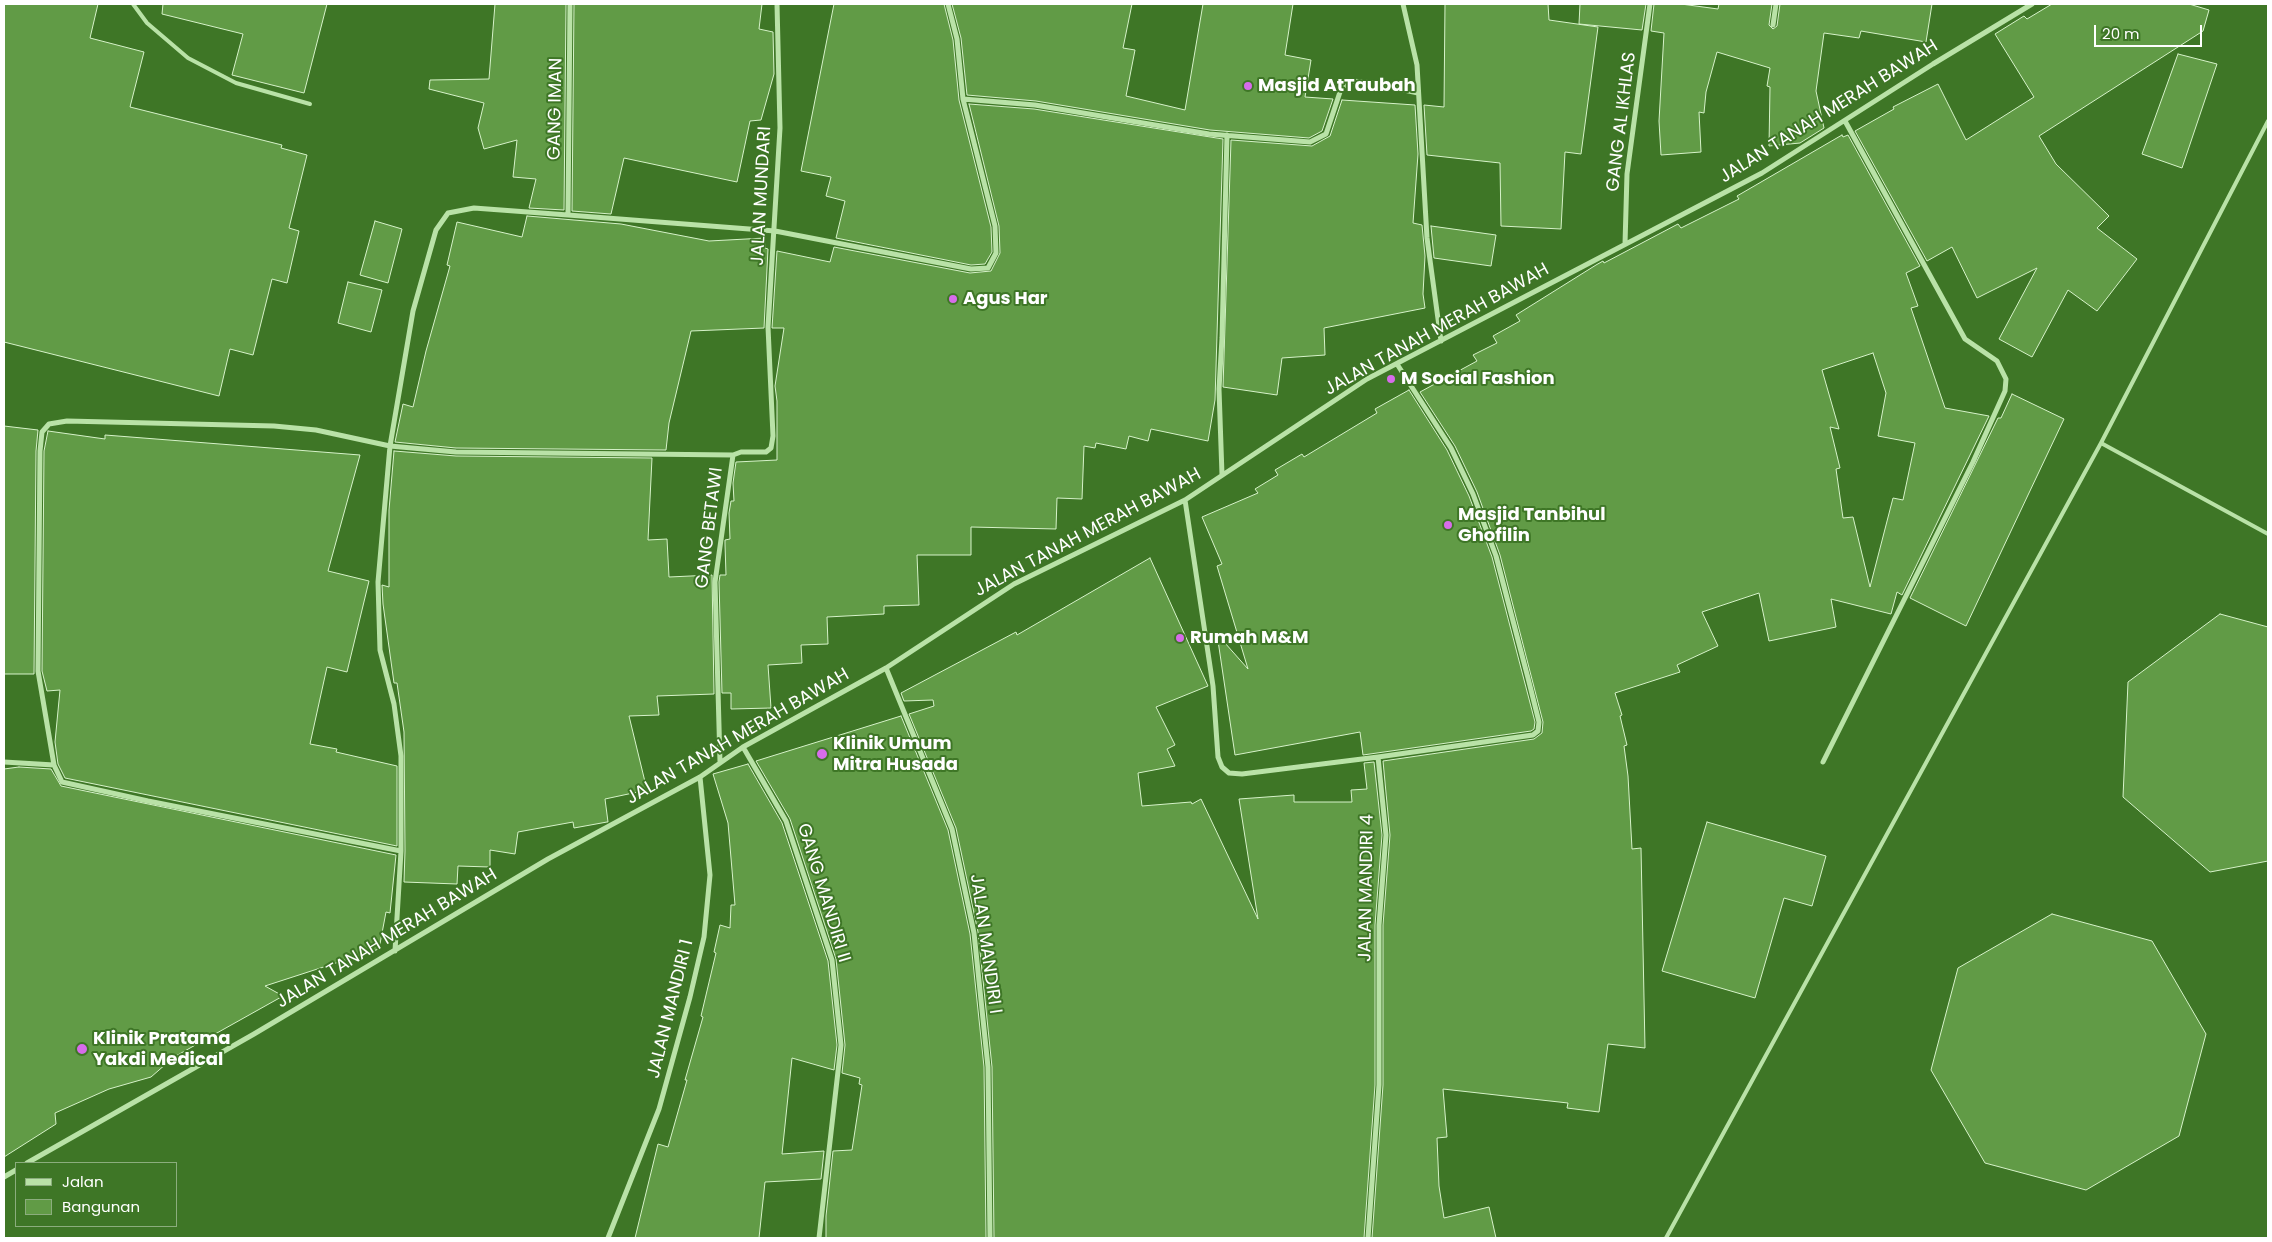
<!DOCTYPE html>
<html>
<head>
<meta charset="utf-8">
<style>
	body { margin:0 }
	#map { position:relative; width:2272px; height:1242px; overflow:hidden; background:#3e7626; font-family:Poppins,sans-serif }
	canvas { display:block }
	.frame { position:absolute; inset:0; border:5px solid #fff; pointer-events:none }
	.legend { position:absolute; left:15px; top:1162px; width:162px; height:65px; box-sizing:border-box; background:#3e7626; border:1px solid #8bad7d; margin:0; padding:6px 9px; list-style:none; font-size:15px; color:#fff }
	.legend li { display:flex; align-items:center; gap:10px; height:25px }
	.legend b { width:25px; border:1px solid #8bad7d }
	.scale { position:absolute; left:2094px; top:25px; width:108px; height:22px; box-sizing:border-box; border:2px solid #fff; border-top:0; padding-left:6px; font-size:15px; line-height:18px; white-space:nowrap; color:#fff; -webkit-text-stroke:4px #3e7626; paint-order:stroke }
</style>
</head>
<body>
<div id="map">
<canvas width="2272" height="1242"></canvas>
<div class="frame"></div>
<ul class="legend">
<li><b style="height:6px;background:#b9e2a7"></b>Jalan</li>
<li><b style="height:14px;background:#619b46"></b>Bangunan</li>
</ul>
<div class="scale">20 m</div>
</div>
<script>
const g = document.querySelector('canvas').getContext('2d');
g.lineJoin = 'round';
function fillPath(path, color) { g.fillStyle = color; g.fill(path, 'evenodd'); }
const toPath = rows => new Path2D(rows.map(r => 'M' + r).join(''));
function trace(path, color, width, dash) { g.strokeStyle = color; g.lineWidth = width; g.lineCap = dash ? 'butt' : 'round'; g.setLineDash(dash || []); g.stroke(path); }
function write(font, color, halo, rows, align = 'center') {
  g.font = font + ' Poppins,sans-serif'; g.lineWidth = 4; g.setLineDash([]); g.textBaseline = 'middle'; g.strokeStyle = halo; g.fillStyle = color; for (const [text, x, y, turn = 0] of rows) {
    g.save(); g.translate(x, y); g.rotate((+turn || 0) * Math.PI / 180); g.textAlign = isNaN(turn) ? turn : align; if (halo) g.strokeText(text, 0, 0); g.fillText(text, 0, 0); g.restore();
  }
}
const building = toPath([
	[4,4,98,4,90,38,144,52,130,107,282,145,281,148,307,155,289,228,299,231,287,283,272,279,253,355,230,349,219,396,4,342,4,4],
	[163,4,327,4,304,93,232,75,243,34,162,14,163,4],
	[495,4,566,4,564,210,529,208,536,179,513,177,517,140,484,149,478,128,484,103,429,89,430,80,489,79,495,4],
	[574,4,762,4,759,29,773,32,774,74,761,120,750,121,737,182,624,158,611,214,572,211,574,4],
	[834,4,944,4,953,40,959,100,991,227,992,252,985,264,971,265,836,238,845,201,826,196,831,177,801,171,834,4],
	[952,4,1132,4,1123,48,1135,50,1126,96,1185,110,1203,4,1293,4,1285,55,1311,60,1305,97,1333,99,1322,131,1309,138,1210,130,1036,101,967,95,961,38,952,4],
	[1445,4,1548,4,1549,20,1598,27,1581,154,1565,152,1561,229,1501,226,1500,163,1427,155,1424,105,1444,107,1445,4],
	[1580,4,1646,4,1642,30,1579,24,1580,4],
	[1654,4,1681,4,1718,9,1719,4,1772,4,1769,25,1773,29,1777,26,1780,4,1932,4,1926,42,1861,31,1859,38,1824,33,1816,91,1824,128,1800,143,1769,146,1770,87,1767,86,1770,68,1717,52,1706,92,1704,113,1699,112,1701,152,1661,155,1659,121,1664,33,1651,31,1654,4],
	[2052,4,2189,4,2209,10,2203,31,2039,136,2056,164,2109,216,2097,228,2137,259,2097,311,2068,290,2032,357,1999,339,2037,268,1977,298,1952,247,1927,261,1855,131,1894,109,1893,107,1938,84,1966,140,2034,97,1995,34,2024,16,2027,19,2052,4],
	[2178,54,2217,64,2182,168,2142,154,2178,54],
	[1342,100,1415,105,1418,154,1413,223,1422,225,1425,256,1423,294,1425,308,1324,328,1325,355,1282,358,1277,395,1223,387,1231,140,1312,146,1330,136,1342,100],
	[969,104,1034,109,1223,139,1215,400,1208,441,1151,429,1148,441,1129,436,1126,449,1096,443,1095,448,1084,446,1082,499,1057,498,1056,529,971,527,971,555,917,555,919,605,884,606,884,614,827,617,828,644,801,645,802,663,768,665,771,708,731,709,731,693,722,693,719,582,720,575,726,575,725,544,725,540,730,539,729,513,731,501,734,501,733,483,736,462,777,460,777,401,775,386,784,328,772,328,777,251,830,262,834,247,970,273,991,271,1000,253,999,226,969,104],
	[1842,135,1843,137,1848,135,1920,266,1906,273,1918,306,1911,308,1945,408,1989,416,1902,595,1897,592,1891,614,1831,599,1836,627,1769,641,1759,593,1702,612,1718,646,1677,665,1680,672,1615,693,1622,715,1620,716,1627,745,1624,746,1628,776,1632,849,1641,848,1645,1048,1608,1044,1599,1112,1567,1108,1568,1103,1443,1089,1447,1137,1437,1138,1439,1186,1444,1218,1489,1207,1496,1238,1372,1238,1383,1085,1383,925,1390,835,1383,761,1534,739,1542,733,1543,722,1500,555,1477,492,1455,446,1420,392,1477,361,1473,355,1497,343,1493,336,1520,321,1516,315,1596,265,1603,261,1604,263,1678,224,1681,228,1739,199,1737,196,1842,135],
	[1873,353,1886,393,1878,436,1915,443,1903,500,1893,498,1870,587,1853,517,1843,518,1836,469,1840,468,1830,427,1839,429,1822,370,1873,353],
	[527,216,621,224,709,241,765,238,765,248,768,249,764,328,691,331,669,423,666,450,456,448,395,442,403,404,413,407,426,351,450,266,447,265,457,222,522,237,527,216],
	[375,221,402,229,388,283,360,275,375,221],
	[1431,226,1496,235,1491,266,1434,258,1431,226],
	[348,282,382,290,371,332,338,323,348,282],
	[1409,390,1447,450,1469,496,1492,557,1535,722,1534,729,1531,731,1363,755,1360,732,1235,755,1217,634,1248,669,1217,566,1222,564,1202,517,1258,493,1255,489,1278,475,1275,470,1302,454,1304,457,1377,413,1375,409,1409,390],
	[2012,394,2064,419,1966,626,1910,598,1998,418,2001,418,2012,394],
	[4,426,38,430,36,451,34,674,4,674,4,426],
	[48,431,105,439,105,435,360,455,328,571,369,581,347,672,327,667,310,744,337,749,336,752,397,766,397,846,65,778,58,764,55,742,60,690,47,691,42,671,44,451,48,431],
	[394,451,456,456,652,458,648,540,667,539,669,577,712,575,714,694,657,696,659,715,629,716,647,790,605,799,608,822,607,822,574,828,573,822,518,832,515,854,490,850,490,867,458,866,457,884,404,882,405,851,404,732,397,683,394,683,383,604,382,585,389,587,389,510,394,451],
	[1150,558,1208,686,1156,707,1175,745,1167,749,1175,766,1138,773,1142,806,1191,802,1192,804,1201,799,1258,919,1239,799,1294,795,1294,802,1352,802,1351,790,1367,789,1364,763,1374,762,1382,835,1375,925,1375,1085,1364,1238,994,1238,992,1067,978,932,956,828,909,714,934,706,933,700,904,701,901,693,1016,632,1017,635,1150,558],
	[2220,614,2268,627,2268,861,2210,872,2123,797,2128,682,2220,614],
	[901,716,948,830,970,934,984,1067,986,1238,826,1238,826,1216,833,1151,852,1150,862,1085,859,1084,860,1078,842,1073,845,1045,836,959,790,819,756,761,901,716],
	[748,764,782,823,828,961,837,1045,834,1070,792,1058,782,1154,824,1151,821,1179,765,1182,759,1238,635,1238,658,1144,668,1147,687,1080,685,1080,703,1017,701,1016,716,953,714,952,720,925,730,928,731,905,735,905,728,823,713,774,748,764],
	[19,767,51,769,61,786,396,855,390,913,386,912,379,949,265,986,283,996,174,1057,151,1077,109,1089,55,1113,56,1124,4,1157,4,769,19,767],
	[1707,822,1826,856,1812,906,1784,898,1755,998,1662,971,1707,822],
	[2052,914,2152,941,2206,1034,2179,1136,2086,1190,1985,1163,1931,1070,1958,968,2052,914]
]);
const service = toPath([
	[133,4,147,23,188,58,236,83,310,104],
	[2101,443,2268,121],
	[1666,1238,2101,443,2268,534]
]);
const minor = toPath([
	[1403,4,1417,65,1427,238,1441,341],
	[1773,25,1776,4],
	[963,99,1035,105,1209,134,1310,142,1326,134,1341,89,1349,81,1367,82,1418,93],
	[568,215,570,4],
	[1625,244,1627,174,1650,4],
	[1222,475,1219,389,1222,338,1227,135],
	[1185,500,1213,686,1218,757,1222,767,1229,773,1242,774,1378,757,1533,735,1538,731,1539,722,1528,678,1496,556,1473,494,1451,448,1397,364],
	[886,668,952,829,974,933,988,1067,990,1238],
	[743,747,786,821,832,960,841,1045,819,1238],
	[4,762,54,765,62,782,148,801,401,851],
	[720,762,715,582,733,455,741,452,766,452,771,448,773,436,768,327,780,128,777,4],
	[1823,762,1973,462,2005,391,2006,379,1997,361,1965,339,1845,121],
	[54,765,38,671,40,451,42,432,49,424,67,421,274,426,316,430,390,446,456,452,733,455],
	[395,951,401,851,401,756,394,704,380,650,378,582,390,446,413,311,436,230,448,213,474,208,568,215,775,231,971,269,988,268,996,253,995,226,963,99,957,39,948,4],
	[27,1163,254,1034,548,859,700,777,743,747,886,668,1014,584,1185,500,1367,379,1762,173,1933,64,2032,4],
	[4,1177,16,1170],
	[608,1238,659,1109,690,997,704,937,710,875,700,777],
	[1368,1238,1379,1085,1379,925,1386,835,1378,757]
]);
const markers = [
	[1248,86,5,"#d76cea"],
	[953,299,5,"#d76cea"],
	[1391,379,5,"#d76cea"],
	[1448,525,5,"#d76cea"],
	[1180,638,5,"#d76cea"],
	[822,754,6,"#d76cea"],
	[82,1049,6,"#d76cea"]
];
const poiNames = [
	["Masjid AtTaubah",1258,86],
	["Agus Har",963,299],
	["M Social Fashion",1401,379],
	["Masjid Tanbihul",1458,515],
	["Ghofilin",1458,536],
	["Rumah M&M",1190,638],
	["Klinik Umum",833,744],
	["Mitra Husada",833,765],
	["Klinik Pratama",93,1039],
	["Yakdi Medical",93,1060]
];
const streetNames = [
	["GANG IMAN",556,109,-89],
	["JALAN TANAH MERAH BAWAH",1829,112,-32],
	["GANG AL IKHLAS",1622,122,-83],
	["JALAN MUNDARI",762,196,-87],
	["JALAN TANAH MERAH BAWAH",1437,330,-29],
	["GANG BETAWI",710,528,-83],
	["JALAN TANAH MERAH BAWAH",1088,533,-28],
	["JALAN TANAH MERAH BAWAH",738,737,-30],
	["JALAN MANDIRI 4",1367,888,-89],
	["GANG MANDIRI II",823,893,73],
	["JALAN TANAH MERAH BAWAH",387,939,-31],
	["JALAN MANDIRI I",985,944,82],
	["JALAN MANDIRI 1",671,1009,-76]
];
fillPath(building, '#619b46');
trace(building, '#d6f2c9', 1);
trace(service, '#b9e2a7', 4);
trace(minor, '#b9e2a7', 5);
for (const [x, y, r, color] of markers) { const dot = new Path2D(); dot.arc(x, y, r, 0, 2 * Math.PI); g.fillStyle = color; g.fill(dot); trace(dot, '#3e7626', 2); }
write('bold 18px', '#fff', '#3e7626', poiNames, 'left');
write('18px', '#fff', '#3e7626', streetNames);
</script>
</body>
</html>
